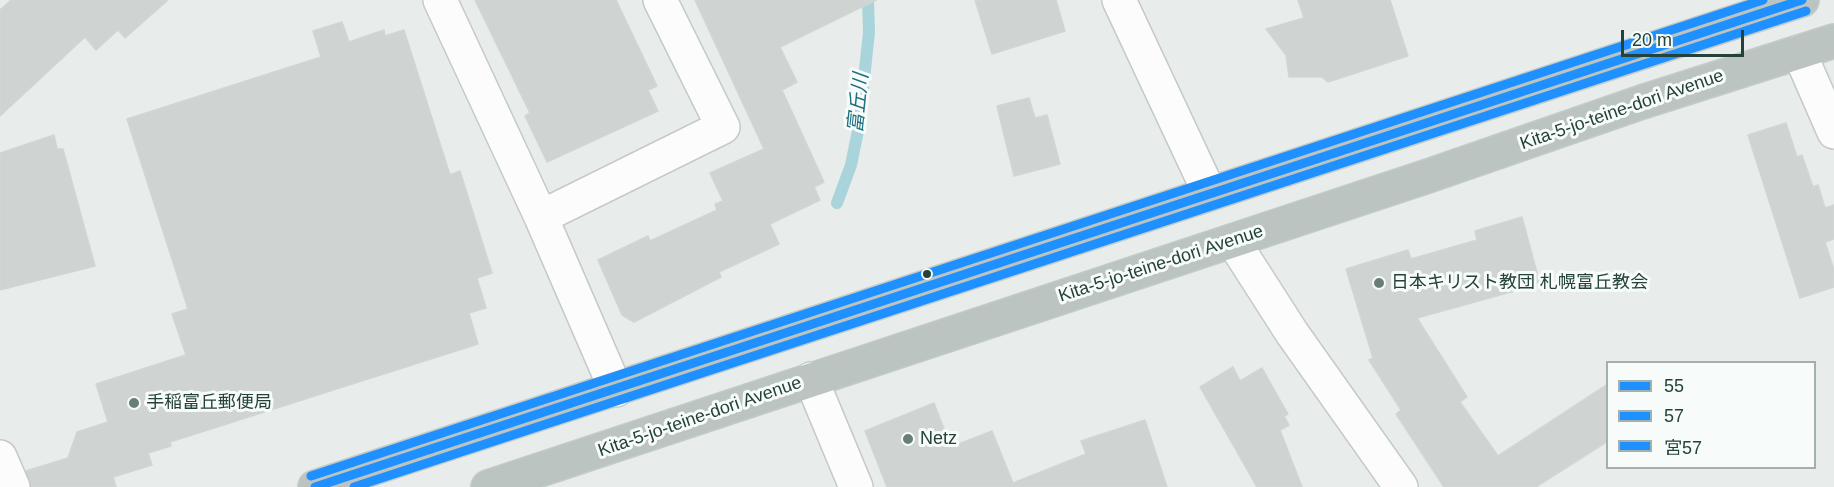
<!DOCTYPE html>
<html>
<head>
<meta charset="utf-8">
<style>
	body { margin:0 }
	#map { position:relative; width:1834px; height:487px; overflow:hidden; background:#e8edeb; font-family:Arial,"Noto Sans JP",sans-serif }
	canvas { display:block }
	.legend { position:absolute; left:1606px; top:361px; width:210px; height:108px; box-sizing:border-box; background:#f7fbf9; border:2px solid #a3b1ad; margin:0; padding:8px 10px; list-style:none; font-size:18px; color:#24423a }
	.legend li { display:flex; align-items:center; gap:12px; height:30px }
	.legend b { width:30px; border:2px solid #a3b1ad }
	.scale { position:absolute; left:1621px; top:30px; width:123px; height:27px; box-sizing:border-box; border:3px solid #24423a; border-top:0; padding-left:8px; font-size:18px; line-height:21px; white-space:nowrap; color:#24423a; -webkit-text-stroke:4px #f7fbf9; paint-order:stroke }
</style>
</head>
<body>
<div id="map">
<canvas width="1834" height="487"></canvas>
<ul class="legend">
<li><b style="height:8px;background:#1e90ff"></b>55</li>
<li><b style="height:8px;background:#1e90ff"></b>57</li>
<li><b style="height:8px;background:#1e90ff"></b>宮57</li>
</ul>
<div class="scale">20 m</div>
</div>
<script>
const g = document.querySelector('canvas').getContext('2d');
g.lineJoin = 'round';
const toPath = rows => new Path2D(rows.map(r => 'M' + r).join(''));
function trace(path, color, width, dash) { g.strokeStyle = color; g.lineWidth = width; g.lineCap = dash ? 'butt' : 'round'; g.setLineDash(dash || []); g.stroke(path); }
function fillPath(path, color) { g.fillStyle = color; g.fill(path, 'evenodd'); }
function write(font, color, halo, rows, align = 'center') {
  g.font = font + ' Arial,"Noto Sans JP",sans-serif'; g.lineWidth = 6; g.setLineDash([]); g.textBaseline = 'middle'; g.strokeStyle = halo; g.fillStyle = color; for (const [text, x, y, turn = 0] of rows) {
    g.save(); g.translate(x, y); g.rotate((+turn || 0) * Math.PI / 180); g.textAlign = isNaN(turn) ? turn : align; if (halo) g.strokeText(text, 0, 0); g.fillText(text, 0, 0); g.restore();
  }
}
const stream = toPath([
	[837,203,851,165,859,126,869,32,868,0]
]);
const building = toPath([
	[11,0,168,0,125,38,118,30,96,50,85,37,0,116,0,10,11,0],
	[475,0,616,0,657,86,648,90,658,111,547,162,525,116,530,113,475,0],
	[695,0,876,0,780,47,797,82,782,90,824,182,814,187,820,200,770,224,779,244,719,272,721,277,634,322,622,315,598,260,648,236,650,241,717,210,715,204,723,201,710,173,764,149,695,0],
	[975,0,1056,0,1065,31,992,54,975,0],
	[1298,0,1390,0,1408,56,1328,82,1322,77,1289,77,1286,55,1266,29,1304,18,1298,0],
	[342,22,349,42,384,30,385,36,404,30,450,175,460,171,492,273,477,278,486,308,469,313,478,344,170,442,171,446,148,453,152,465,113,477,116,487,31,487,26,471,68,458,77,432,108,422,96,384,186,355,172,314,188,309,127,119,321,57,313,31,342,22],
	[1029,98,1035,118,1047,115,1060,164,1014,176,997,106,1029,98],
	[1786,123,1797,157,1802,155,1813,187,1818,185,1825,208,1834,205,1834,239,1825,242,1834,270,1834,287,1800,298,1748,135,1786,123],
	[54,135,57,149,63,149,95,266,0,290,0,153,54,135],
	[1522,217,1540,284,1417,318,1467,397,1460,402,1498,456,1608,384,1608,441,1536,487,1444,487,1396,414,1401,410,1369,360,1373,358,1346,269,1408,250,1411,259,1477,240,1475,231,1522,217],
	[1233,367,1240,381,1262,368,1288,414,1284,416,1289,425,1280,430,1302,487,1257,487,1200,387,1233,367],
	[934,403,951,447,992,431,1013,483,1086,454,1081,441,1145,420,1167,487,887,487,865,431,934,403]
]);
const minor = toPath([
	[440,0,541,217,616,390],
	[1119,0,1209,192],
	[1799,52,1834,132],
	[541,217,723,127,660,0],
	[1233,241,1292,333,1401,487],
	[811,379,856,487],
	[0,457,13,487]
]);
const highway = toPath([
	[315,487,1802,0],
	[488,487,1428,176,1642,102,1834,41]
]);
const bus1 = toPath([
	[315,487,1802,0]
]);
const bus2 = toPath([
	[354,487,1806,11]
]);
const bus3 = toPath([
	[311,476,1763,0]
]);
const markers = [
	[927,274,5,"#24423a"],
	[1379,283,6,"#697e78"],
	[134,403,6,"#697e78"],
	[908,439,6,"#697e78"]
];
const streetNames = [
	["Kita-5-jo-teine-dori Avenue",1622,110,-19],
	["Kita-5-jo-teine-dori Avenue",1161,264,-18],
	["Kita-5-jo-teine-dori Avenue",700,417,-19]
];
const poiNames = [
	["日本キリスト教団 札幌富丘教会",1391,283],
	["手稲富丘郵便局",146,403],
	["Netz",920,439]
];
const waterNames = [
	["富丘川",859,103,-84]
];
trace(stream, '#a9d4db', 12);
fillPath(building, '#cfd4d2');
trace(building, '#d1d6d4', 1.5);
trace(minor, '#c5cac8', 36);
trace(highway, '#c3ccc9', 36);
trace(minor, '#fcfcfc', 33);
trace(highway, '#bcc4c2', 33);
trace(bus1, '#1e90ff', 9);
trace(bus2, '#1e90ff', 9);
trace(bus3, '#1e90ff', 9);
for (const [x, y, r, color] of markers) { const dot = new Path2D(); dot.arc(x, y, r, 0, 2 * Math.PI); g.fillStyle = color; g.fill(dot); trace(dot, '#f7fbf9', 2); }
write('18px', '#24423a', '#f7fbf9', streetNames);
write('18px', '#24423a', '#f7fbf9', poiNames, 'left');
write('italic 20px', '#1c6f80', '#f7fbf9', waterNames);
</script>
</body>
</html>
